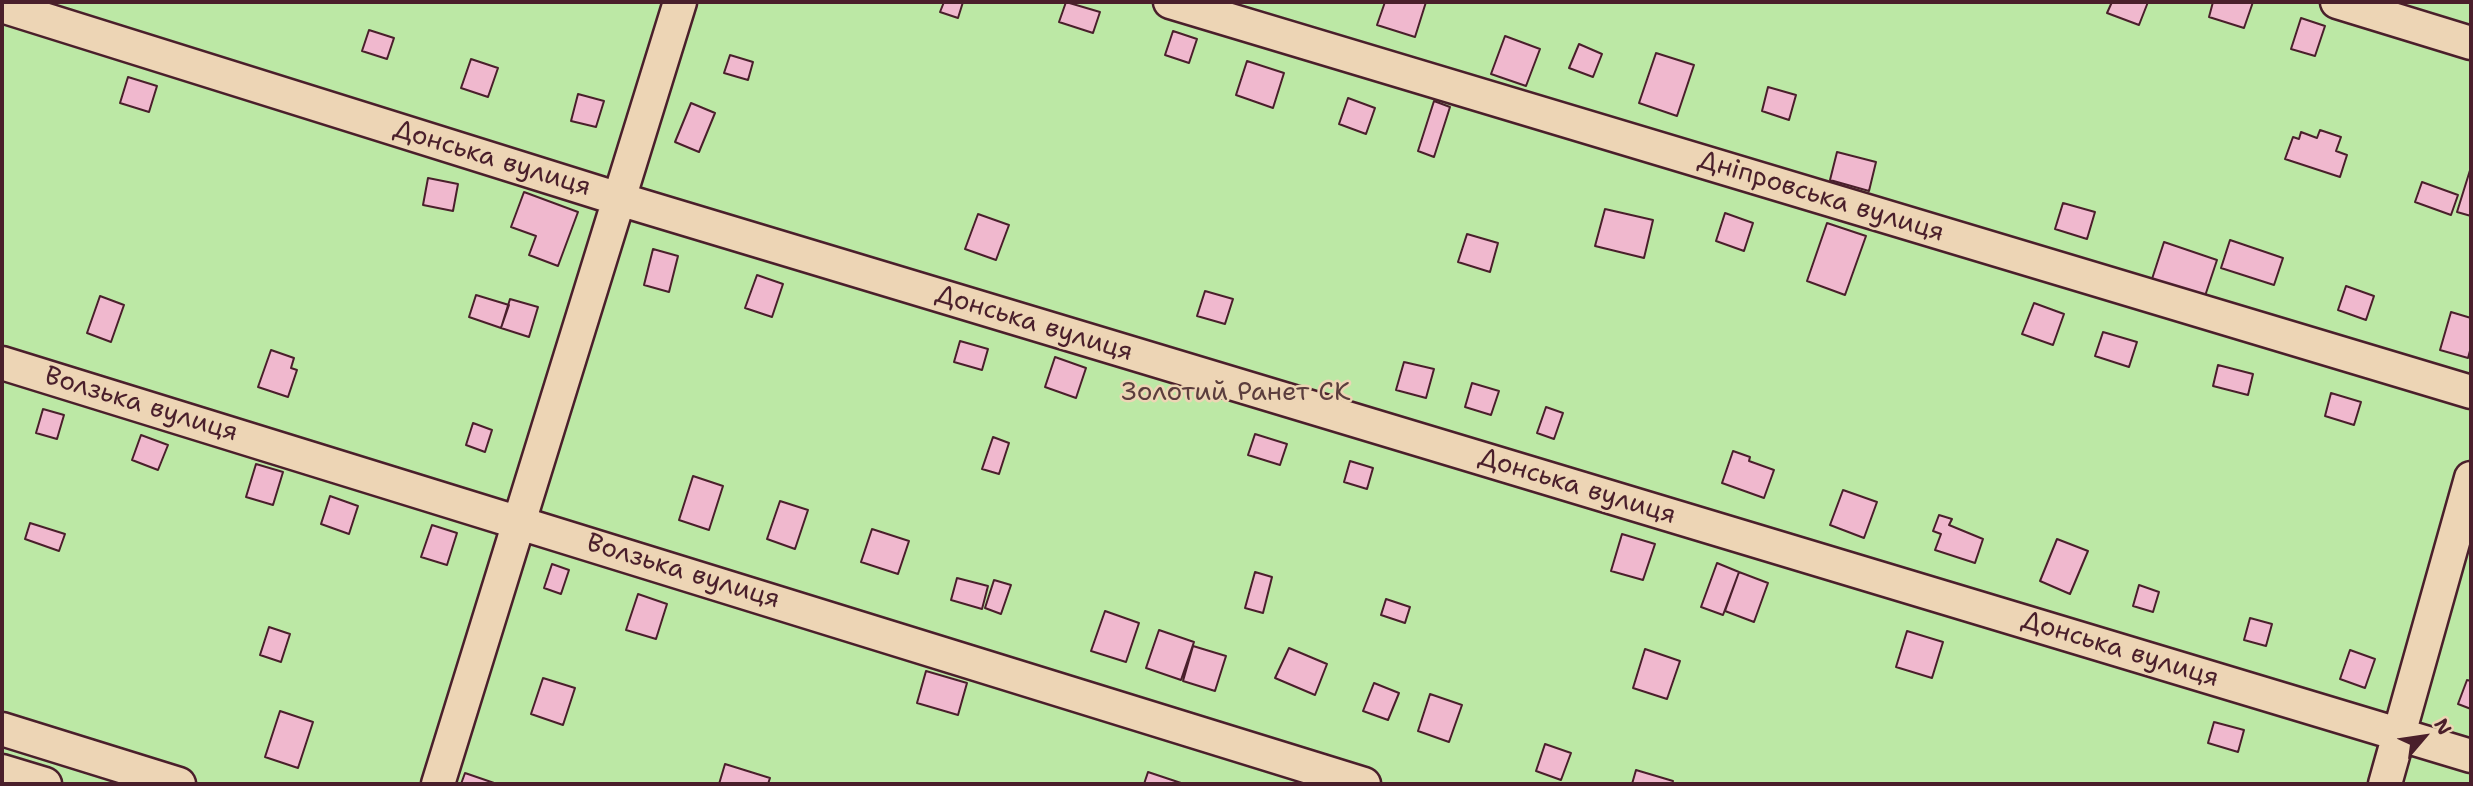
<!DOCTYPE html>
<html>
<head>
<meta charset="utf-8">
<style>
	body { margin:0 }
	#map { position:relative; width:2473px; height:786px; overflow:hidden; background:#edd5b5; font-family:"Shantell Sans",sans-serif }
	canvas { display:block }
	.frame { position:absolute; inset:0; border:4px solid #4a1f2b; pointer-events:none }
	.north { position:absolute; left:2389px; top:702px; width:70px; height:70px; -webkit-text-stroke:5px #edd5b5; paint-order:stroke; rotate:61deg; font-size:19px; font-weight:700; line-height:28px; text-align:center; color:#4a1f2b }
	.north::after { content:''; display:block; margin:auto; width:24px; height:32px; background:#4a1f2b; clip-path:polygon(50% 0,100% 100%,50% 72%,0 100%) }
</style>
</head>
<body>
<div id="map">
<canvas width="2473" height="786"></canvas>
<div class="frame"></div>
<div class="north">N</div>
</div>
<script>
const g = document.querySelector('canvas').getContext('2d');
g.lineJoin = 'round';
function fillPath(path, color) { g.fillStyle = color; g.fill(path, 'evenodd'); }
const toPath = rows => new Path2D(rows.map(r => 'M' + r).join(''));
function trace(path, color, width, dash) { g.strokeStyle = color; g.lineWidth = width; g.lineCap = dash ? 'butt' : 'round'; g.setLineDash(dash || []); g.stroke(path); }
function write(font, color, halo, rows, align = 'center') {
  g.font = font + ' "Shantell Sans",sans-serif'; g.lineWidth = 5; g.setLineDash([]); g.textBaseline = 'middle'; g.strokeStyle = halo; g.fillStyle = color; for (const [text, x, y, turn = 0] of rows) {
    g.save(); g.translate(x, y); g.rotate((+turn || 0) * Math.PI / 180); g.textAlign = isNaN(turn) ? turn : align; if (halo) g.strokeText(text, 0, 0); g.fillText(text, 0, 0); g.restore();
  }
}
const green = toPath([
	[2,2,2471,2,2471,784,2,784]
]);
const building = toPath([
	[944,2,963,2,958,18,940,12,944,2],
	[1066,2,1100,12,1093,33,1059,22,1066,2],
	[1385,2,1426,2,1415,37,1377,25,1385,2],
	[2112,2,2148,2,2139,25,2107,13,2112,2],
	[2213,2,2253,2,2244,28,2209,17,2213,2],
	[2301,18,2325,26,2315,56,2291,49,2301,18],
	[369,30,394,38,387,59,362,51,369,30],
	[1173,31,1197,39,1189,63,1165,55,1173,31],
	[1505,36,1540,49,1526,86,1491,74,1505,36],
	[1579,44,1602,54,1593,77,1569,68,1579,44],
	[1656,53,1694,65,1677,116,1639,103,1656,53],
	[730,55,753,62,748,80,724,73,730,55],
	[471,59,498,68,488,97,461,88,471,59],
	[1247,61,1284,73,1273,108,1236,95,1247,61],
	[128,77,157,86,149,112,120,103,128,77],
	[1768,87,1796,95,1789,120,1762,111,1768,87],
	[578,94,604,101,596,127,571,121,578,94],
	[1348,98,1375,108,1366,134,1339,124,1348,98],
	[1434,101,1450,107,1434,157,1418,151,1434,101],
	[691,103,715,113,699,152,675,142,691,103],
	[2320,130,2341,137,2336,151,2347,155,2340,177,2285,159,2293,137,2299,139,2301,132,2317,138,2320,130],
	[1837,152,1876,162,1869,191,1830,180,1837,152],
	[2471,167,2471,216,2457,212,2471,167],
	[428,178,458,184,453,211,423,205,428,178],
	[2422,182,2458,195,2451,215,2415,202,2422,182],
	[524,192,578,212,558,266,529,255,536,236,511,227,524,192],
	[2063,203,2095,212,2087,239,2055,229,2063,203],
	[1605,209,1653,220,1644,258,1595,246,1605,209],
	[1725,213,1753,223,1744,251,1716,241,1725,213],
	[978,214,1009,225,996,260,965,249,978,214],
	[1827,223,1866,236,1845,295,1807,281,1827,223],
	[1467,234,1498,243,1490,272,1458,262,1467,234],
	[2230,240,2283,258,2274,285,2221,268,2230,240],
	[2164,242,2217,260,2205,296,2152,279,2164,242],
	[653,249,678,256,669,292,644,285,653,249],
	[757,275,783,284,772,317,745,308,757,275],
	[2346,286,2374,296,2366,320,2338,310,2346,286],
	[1205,291,1233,299,1225,324,1197,316,1205,291],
	[476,295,509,305,501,328,469,317,476,295],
	[100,296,124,305,111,342,87,333,100,296],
	[510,299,538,307,529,337,501,328,510,299],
	[2034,303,2064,314,2053,345,2022,334,2034,303],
	[2451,312,2471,318,2471,347,2468,358,2440,350,2451,312],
	[2103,332,2137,342,2129,367,2095,356,2103,332],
	[960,341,988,349,982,370,954,362,960,341],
	[271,350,294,358,291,368,297,370,288,397,258,387,271,350],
	[1055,357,1086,368,1076,398,1045,387,1055,357],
	[1404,362,1434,369,1426,398,1396,390,1404,362],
	[2218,365,2253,374,2248,395,2213,386,2218,365],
	[1472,383,1499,391,1491,415,1465,407,1472,383],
	[2331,393,2361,402,2354,425,2325,416,2331,393],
	[1546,407,1563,413,1554,439,1537,433,1546,407],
	[43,409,64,415,57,439,36,433,43,409],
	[473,423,492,430,485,452,466,445,473,423],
	[1255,434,1287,444,1280,465,1248,455,1255,434],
	[141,435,168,445,158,470,132,460,141,435],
	[993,437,1009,443,999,474,982,469,993,437],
	[1733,451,1750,457,1749,461,1774,470,1764,498,1722,483,1733,451],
	[1350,461,1373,468,1367,489,1344,482,1350,461],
	[256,464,283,472,273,505,246,497,256,464],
	[693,476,723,486,709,530,679,520,693,476],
	[1843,490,1877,502,1864,538,1830,525,1843,490],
	[330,496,358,506,349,534,321,524,330,496],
	[780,501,808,510,795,549,767,539,780,501],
	[1939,515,1952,519,1949,525,1983,539,1975,563,1935,550,1941,534,1933,531,1939,515],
	[30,523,65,534,59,551,25,539,30,523],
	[432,525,457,533,447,565,421,557,432,525],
	[872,529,909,541,898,574,861,562,872,529],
	[1622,534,1655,544,1643,580,1611,571,1622,534],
	[2057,539,2088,551,2070,594,2040,581,2057,539],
	[1717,563,1739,572,1723,615,1701,607,1717,563],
	[552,564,569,570,561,594,544,588,552,564],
	[1255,572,1272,577,1263,613,1245,608,1255,572],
	[1739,572,1768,583,1754,622,1725,611,1739,572],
	[957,578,988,586,982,609,951,600,957,578],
	[994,580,1011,585,1001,614,985,608,994,580],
	[2139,585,2159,592,2153,612,2133,606,2139,585],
	[638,594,667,604,656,639,626,630,638,594],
	[1386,599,1410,607,1405,623,1381,615,1386,599],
	[1105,611,1139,623,1126,662,1091,651,1105,611],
	[2250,618,2272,624,2266,646,2244,640,2250,618],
	[269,627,290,634,281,662,260,655,269,627],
	[1159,630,1194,642,1181,680,1146,668,1159,630],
	[1907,631,1943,642,1932,678,1896,667,1907,631],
	[1193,646,1226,656,1215,691,1183,681,1193,646],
	[1289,648,1327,664,1315,695,1275,678,1289,648],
	[1645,649,1680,661,1667,699,1633,688,1645,649],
	[2350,650,2375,659,2365,688,2340,679,2350,650],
	[926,671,967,683,958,715,917,703,926,671],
	[543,678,575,688,563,725,531,714,543,678],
	[2467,680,2471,681,2471,709,2458,704,2467,680],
	[1374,683,1399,693,1388,720,1363,711,1374,683],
	[1430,694,1462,705,1449,742,1418,731,1430,694],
	[280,711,313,722,298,768,265,757,280,711],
	[2214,722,2244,730,2238,752,2208,743,2214,722],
	[1545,744,1571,753,1561,780,1536,771,1545,744],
	[725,764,770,778,768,784,719,784,725,764],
	[1636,770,1673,781,1672,784,1632,784,1636,770],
	[1148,772,1181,783,1180,784,1144,784,1148,772],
	[465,773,497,784,461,784,465,773]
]);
const street = toPath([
	[1170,2,2471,392],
	[2337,2,2471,43],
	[2,6,619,199,2471,756],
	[2,363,1364,784],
	[2,729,179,784],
	[2,771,45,784],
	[438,784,680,2],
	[2385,784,2471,478]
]);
const streetNames = [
	["Донська вулиця",492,159,17],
	["Дніпровська вулиця",1821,197,17],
	["Донська вулиця",1034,324,17],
	["Волзька вулиця",141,405,17],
	["Донська вулиця",1577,487,17],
	["Волзька вулиця",683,572,17],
	["Донська вулиця",2120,650,17]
];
const parkNames = [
	["Золотий Ранет СК",1236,393]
];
fillPath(green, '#bce8a5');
fillPath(building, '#f0b8ce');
trace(building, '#4a1f2b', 2);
trace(street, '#4a1f2b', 37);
trace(street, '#edd5b5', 32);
write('26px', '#4a1f2b', '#edd5b5', streetNames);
write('26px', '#5b3d3d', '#edd5b5', parkNames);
</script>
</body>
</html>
